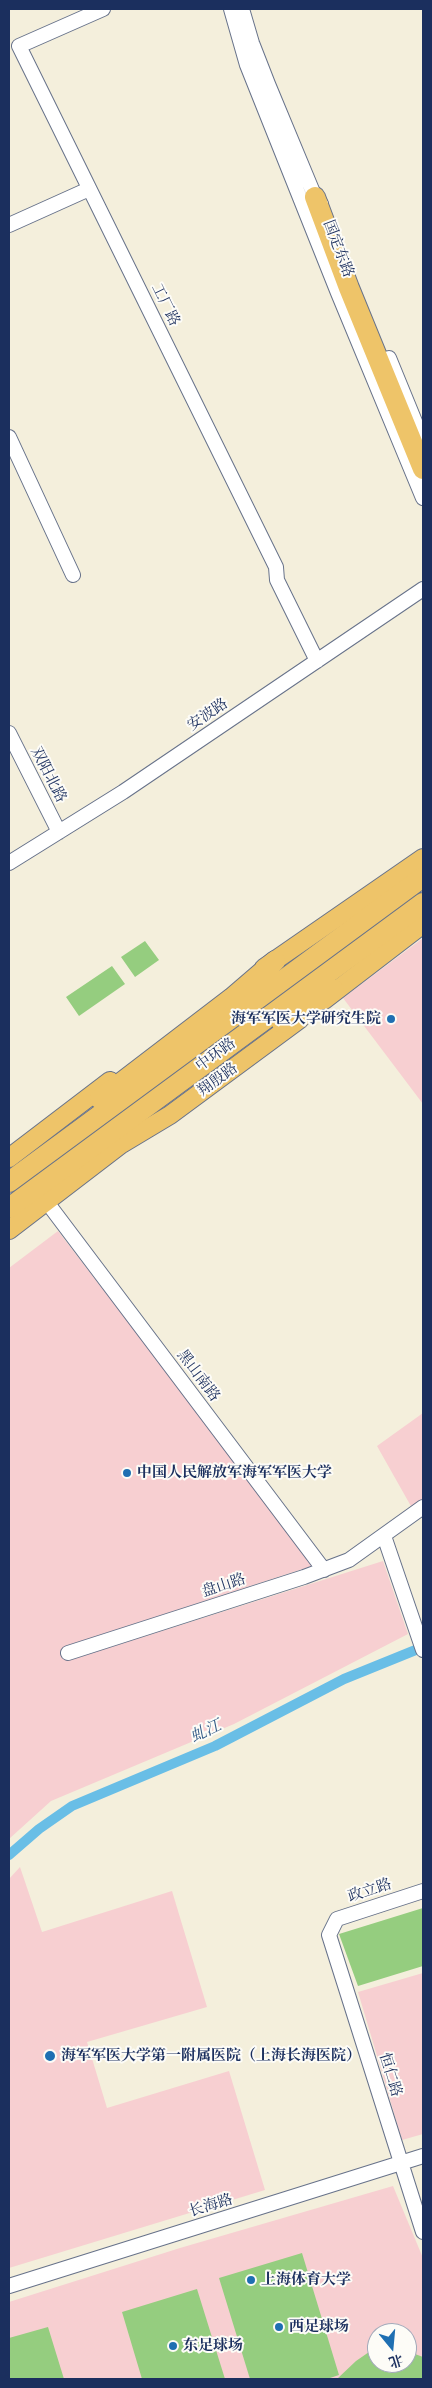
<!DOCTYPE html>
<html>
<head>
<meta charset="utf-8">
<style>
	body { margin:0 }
	#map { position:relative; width:432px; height:2388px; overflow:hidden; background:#f4efdc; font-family:"Gentium Book Plus","Noto Serif SC",serif }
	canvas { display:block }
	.frame { position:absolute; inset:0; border:10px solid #1b2f5e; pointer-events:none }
	.north { position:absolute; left:367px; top:2323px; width:50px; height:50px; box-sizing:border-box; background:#fdfcf7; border:1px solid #a3aaba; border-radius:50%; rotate:163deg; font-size:14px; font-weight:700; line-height:20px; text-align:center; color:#1b2f5e }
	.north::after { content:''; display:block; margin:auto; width:18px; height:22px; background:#1f6fb2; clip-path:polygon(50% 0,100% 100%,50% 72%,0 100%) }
</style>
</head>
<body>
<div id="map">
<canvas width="432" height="2388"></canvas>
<div class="frame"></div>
<div class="north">北</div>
</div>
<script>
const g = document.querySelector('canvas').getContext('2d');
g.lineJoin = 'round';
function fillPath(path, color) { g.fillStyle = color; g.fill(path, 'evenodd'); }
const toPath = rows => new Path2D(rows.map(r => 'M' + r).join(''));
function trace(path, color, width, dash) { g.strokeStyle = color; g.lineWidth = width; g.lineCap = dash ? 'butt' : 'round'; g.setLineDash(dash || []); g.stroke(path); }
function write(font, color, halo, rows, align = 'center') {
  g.font = font + ' "Gentium Book Plus","Noto Serif SC",serif'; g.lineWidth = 4; g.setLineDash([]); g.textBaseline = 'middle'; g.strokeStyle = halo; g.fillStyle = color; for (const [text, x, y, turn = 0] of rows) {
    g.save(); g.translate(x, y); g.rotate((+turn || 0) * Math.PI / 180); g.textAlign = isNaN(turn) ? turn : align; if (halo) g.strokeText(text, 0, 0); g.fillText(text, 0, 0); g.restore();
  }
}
const built = toPath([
	[423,938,423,1104,343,998],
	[58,1231,315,1565,66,1646,70,1660,383,1561,408,1634,234,1724,51,1801,9,1839,9,1268],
	[423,1413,423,1500,412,1508,377,1446],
	[20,1867,42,1932,172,1891,207,2007,87,2042,107,2108,229,2071,265,2190,9,2268,9,1879],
	[423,1973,423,2134,402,2140,358,1992],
	[393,2186,423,2258,423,2379,9,2379,9,2302,180,2248],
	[377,2333,407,2333,407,2363,377,2363]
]);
const green = toPath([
	[145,941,159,960,135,977,121,957],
	[112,966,125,984,79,1016,66,997],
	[423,1908,423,1966,358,1986,339,1934],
	[302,2253,339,2375,327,2379,250,2379,219,2278],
	[197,2289,225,2379,142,2379,122,2312],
	[48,2327,64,2379,9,2379,9,2338],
	[377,2351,377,2363,407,2363,407,2351,423,2357,423,2379,337,2379,356,2361,369,2352]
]);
const canal = toPath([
	[9,1855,39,1829,72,1806,215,1746,344,1679,423,1647]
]);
const minor = toPath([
	[103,9,19,46,276,567,277,580,317,661],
	[231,9,247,65,338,293,423,498],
	[242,9,252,43,268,84,315,197,321,204],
	[9,225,89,189],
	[389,358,423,441],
	[9,437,73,575],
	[9,733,59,832],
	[9,863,123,792,423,589],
	[46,1201,324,1570],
	[384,1536,423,1650],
	[68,1653,304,1577,349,1560,423,1507],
	[423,1891,337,1919,329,1935,423,2232],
	[9,2286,423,2156]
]);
const major = toPath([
	[264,968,423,858],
	[324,1000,423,924],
	[9,1158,110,1081],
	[9,1230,120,1145,170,1115,300,1019]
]);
const highway = toPath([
	[315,197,349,288,423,469],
	[282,1023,334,990],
	[100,1099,232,998,275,961],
	[9,1182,423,877],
	[9,1208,423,903]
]);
const markers = [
	[391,1019,5,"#1f6fb2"],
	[127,1473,5,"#1f6fb2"],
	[50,2056,6,"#1f6fb2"],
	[251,2280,5,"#1f6fb2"],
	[279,2327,5,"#1f6fb2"],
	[173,2346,5,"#1f6fb2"]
];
const streetNames = [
	["国定东路",338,249,69],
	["工厂路",165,305,64],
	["安波路",208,715,-34],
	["双阳北路",48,775,63],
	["中环路",216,1055,-36],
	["翔殷路",218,1080,-36],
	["黑山南路",198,1376,53],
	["盘山路",224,1586,-18],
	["政立路",370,1891,-18],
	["恒仁路",390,2075,73],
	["长海路",211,2206,-17]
];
const poiNames = [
	["海军军医大学研究生院",381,1019,"right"],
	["中国人民解放军海军军医大学",137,1473],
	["海军军医大学第一附属医院（上海长海医院）",61,2056],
	["上海体育大学",261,2280],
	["西足球场",289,2327],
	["东足球场",183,2346]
];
const waterNames = [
	["虬江",206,1732,-25]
];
fillPath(built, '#f7cfd1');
fillPath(green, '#95cd7f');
trace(canal, '#69bee6', 10);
trace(minor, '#67728a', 16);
trace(major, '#67728a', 20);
trace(highway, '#67728a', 22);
trace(minor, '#fff', 14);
trace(major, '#eec469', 18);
trace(highway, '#eec469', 20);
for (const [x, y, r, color] of markers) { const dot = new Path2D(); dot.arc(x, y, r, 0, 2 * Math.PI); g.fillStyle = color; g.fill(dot); trace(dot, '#fdfcf7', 2); }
write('15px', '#1b2f5e', '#fdfcf7', streetNames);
write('bold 15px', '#1b2f5e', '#fdfcf7', poiNames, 'left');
write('italic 16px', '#325a87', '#fdfcf7', waterNames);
</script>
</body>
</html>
